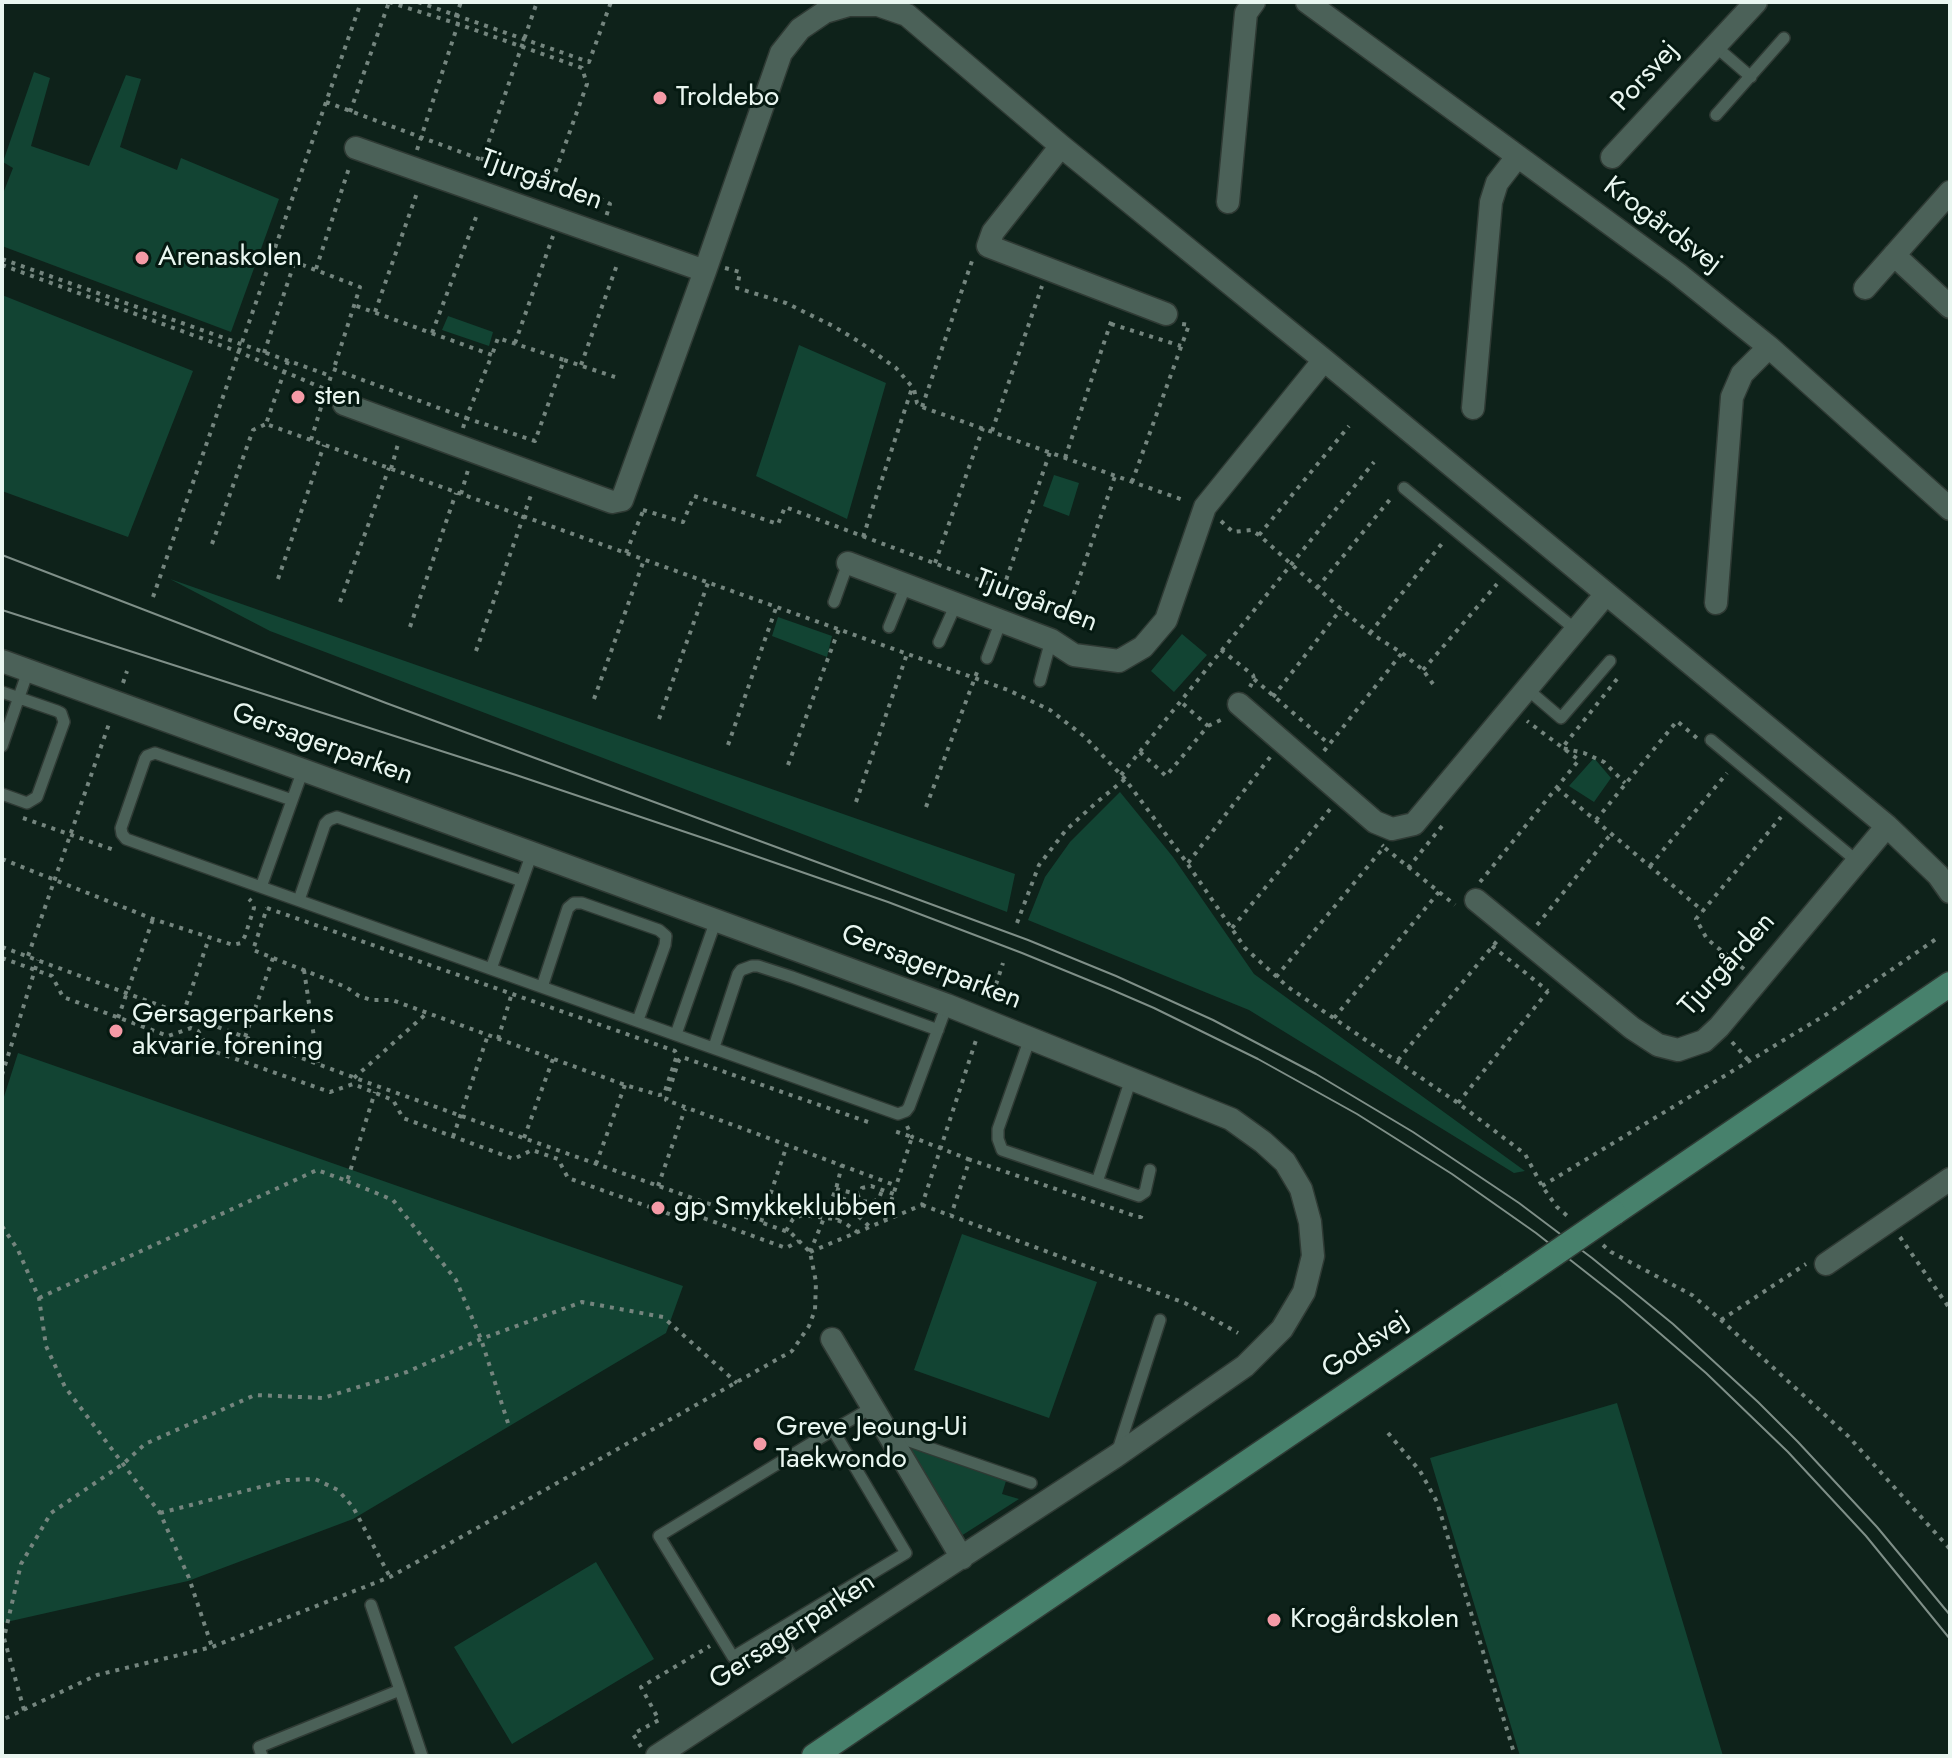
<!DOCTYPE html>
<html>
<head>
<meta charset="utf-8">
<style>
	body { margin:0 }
	#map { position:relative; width:1952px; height:1758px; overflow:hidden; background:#0e221a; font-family:Jost,sans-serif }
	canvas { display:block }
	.frame { position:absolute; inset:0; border:4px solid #e9f6f0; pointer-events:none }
</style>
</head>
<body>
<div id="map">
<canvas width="1952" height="1758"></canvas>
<div class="frame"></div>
</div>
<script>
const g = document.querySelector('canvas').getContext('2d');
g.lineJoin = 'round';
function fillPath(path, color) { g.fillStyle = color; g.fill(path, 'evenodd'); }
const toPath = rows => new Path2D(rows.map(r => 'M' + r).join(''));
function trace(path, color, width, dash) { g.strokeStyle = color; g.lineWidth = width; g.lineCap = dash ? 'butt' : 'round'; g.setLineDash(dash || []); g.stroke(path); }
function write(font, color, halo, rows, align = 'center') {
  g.font = font + ' Jost,sans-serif'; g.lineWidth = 6; g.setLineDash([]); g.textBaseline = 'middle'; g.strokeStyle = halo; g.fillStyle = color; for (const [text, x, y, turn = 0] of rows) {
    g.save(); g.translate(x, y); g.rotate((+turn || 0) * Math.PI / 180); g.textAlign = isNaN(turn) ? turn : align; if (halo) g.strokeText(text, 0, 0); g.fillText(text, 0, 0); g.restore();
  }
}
const green = toPath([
	[34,72,50,78,31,146,89,166,126,75,141,79,120,147,177,170,181,158,279,199,231,332,2,246,2,196,13,168,3,162],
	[2,295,193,371,128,537,2,491],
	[448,316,493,332,489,346,442,330],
	[799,345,886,383,847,519,756,476],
	[1054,475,1079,483,1069,516,1043,506],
	[170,579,1015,874,1007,912,270,631],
	[778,617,832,636,827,657,772,636],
	[1182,634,1207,655,1174,692,1151,671],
	[1594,758,1611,778,1594,802,1569,786],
	[1120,792,1173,857,1254,974,1525,1171,1514,1173,1249,1010,1028,920,1045,877,1070,842],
	[18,1053,683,1286,666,1333,353,1519,188,1581,2,1623,2,1103],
	[962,1234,1097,1282,1049,1418,914,1370],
	[1617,1403,1723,1756,1520,1756,1430,1458],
	[903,1445,1006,1481,1002,1494,1019,1499,961,1536],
	[596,1562,654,1659,512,1744,454,1647]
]);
const path = toPath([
	[389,2,458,24,582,68,587,84,547,195],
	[418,2,589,62,611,2],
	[326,102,539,181,552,182,599,198,610,204,606,217],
	[350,112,389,2],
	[417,150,458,24,456,16,461,2],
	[482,161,537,2],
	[274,254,360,287,334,368],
	[2,259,331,376,325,395],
	[2,265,239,352,327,390],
	[725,268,740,272,737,288,786,303,833,326,858,341,896,368,914,389,917,403,922,407,1186,501],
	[316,269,350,165],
	[375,312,418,190],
	[1111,324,1181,346],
	[432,333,478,212],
	[515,343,553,236],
	[264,353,295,261],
	[564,360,615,377],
	[288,361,266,424,1008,690,1050,710,1085,737,1125,779,1187,863,1245,948,1288,987,1458,1103,1525,1154,1542,1186,1557,1207,1571,1219],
	[581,365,618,262],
	[333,369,466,418,492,355,354,305],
	[922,407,973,258],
	[463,428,466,418,535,441,564,360,498,338,492,355],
	[992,431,1042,286],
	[311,440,322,404],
	[1065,458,1113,316],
	[391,469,398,444],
	[1132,482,1189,325,1182,324],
	[461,494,468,470],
	[643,510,683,522,694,496,778,524,785,507,1067,613,1064,623],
	[1221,521,1233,532,1251,530,1259,535,1341,609,1370,633,1402,653,1423,670,1433,684],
	[1259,535,1349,426],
	[863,537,912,388],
	[212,544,253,430,266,424],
	[626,553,643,511],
	[935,563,983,428],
	[278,579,324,445],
	[1317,588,1392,497],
	[1003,589,1050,452],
	[153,597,361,2],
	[340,602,389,468],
	[1067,613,1115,476],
	[410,627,456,493],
	[1370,633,1444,541],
	[1221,650,1253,675,1254,679,1250,687],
	[476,651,531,495],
	[1423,670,1497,584],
	[1254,679,1329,744],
	[1617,679,1562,748,1584,753,1604,762,1625,783],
	[123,683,127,671],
	[1273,697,1341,609],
	[594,699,644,560],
	[659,719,708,583],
	[1208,726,1225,718],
	[728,745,776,608],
	[1324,751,1402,653],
	[1140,752,1166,776,1208,726,1181,702],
	[788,765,839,629],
	[1121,775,1374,462],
	[1557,788,1703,911],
	[856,802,907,654],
	[926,807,979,667],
	[23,818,117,851],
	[1596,820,1677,721,1698,739],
	[1385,848,1455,905],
	[2,859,153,919,233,945,241,943,245,936,254,908,253,903,249,899],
	[1188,863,1271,756],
	[1650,866,1727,773],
	[1408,868,1442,826],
	[1480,882,1579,760,1527,721],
	[267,908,675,1051,677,1055,664,1094,659,1095,625,1085,392,1000,371,1000,359,996,346,987,253,950,267,908],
	[1017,923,1039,865,1066,830,1097,802,1125,779],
	[1537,925,1611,834],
	[1232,928,1331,808],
	[1492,946,1548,991],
	[2,947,377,1086,791,1233,810,1252,816,1282,815,1310,809,1326,792,1351,390,1577,212,1647,97,1675,2,1720],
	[28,956,110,721],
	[2,958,52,976,63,997,168,1036,191,1028,198,1031,210,1050,330,1092,353,1084,393,1100,403,1118,514,1159,532,1150,558,1159,568,1178,672,1215,684,1211,786,1248,799,1241],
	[1744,969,1707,939,1696,919,1781,817],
	[304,970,318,1064],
	[1276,977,1384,847,1382,845],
	[993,994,1003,963],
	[183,1014,209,938],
	[118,1018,153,919],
	[1334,1018,1439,892],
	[245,1037,273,958],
	[498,1039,512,993],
	[1732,1042,1749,1061],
	[1398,1060,1497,941],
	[2,1075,38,960],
	[354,1078,427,1013],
	[1458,1103,1552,986],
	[868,1122,682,1057,679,1060,666,1100,897,1186],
	[907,1126,912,1137,968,1159,969,1162,951,1215],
	[453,1137,488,1035],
	[524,1138,553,1059],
	[968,1159,1138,1217,1141,1217,1143,1211],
	[596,1164,625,1085],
	[347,1181,393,1200,456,1280,481,1339,508,1423],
	[658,1186,685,1109],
	[1542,1186,1827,1014,1939,937],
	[836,1189,857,1194,861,1193,862,1188,871,1186,894,1194],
	[857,1194,861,1201,872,1202,879,1199,882,1190],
	[922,1205,1185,1303,1238,1333],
	[840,1209,857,1215,870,1227],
	[684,1211,690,1197],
	[837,1220,846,1192],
	[885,1220,912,1137,891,1130],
	[761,1222,787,1145],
	[2,1226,18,1250,39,1298,46,1346,65,1387,160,1513,189,1578,212,1647],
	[786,1231,793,1219,803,1215,834,1219,845,1223,857,1232],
	[1900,1237,1950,1309],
	[1603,1245,1611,1252,1692,1295,1721,1320,1848,1436,1950,1549],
	[810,1252,922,1205,977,1037],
	[810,1252,836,1189,842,1165],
	[39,1298,317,1170,347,1181,375,1092],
	[1721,1320,1806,1264],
	[1388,1433,1420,1471,1437,1502,1515,1756],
	[160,1513,287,1480,315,1479,338,1490,353,1507,390,1577],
	[24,1710,4,1638,21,1564,51,1513,123,1464,145,1444,255,1395,323,1398,407,1372,481,1339,582,1302,663,1317,737,1383],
	[641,1747,633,1734,659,1720,641,1687,710,1646]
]);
const lane = toPath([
	[1715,46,1751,77],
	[1716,115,1784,38],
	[1404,488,1576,630],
	[834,602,848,563],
	[889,627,906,585],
	[939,642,956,604],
	[987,658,1001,621],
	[1040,681,1051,640],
	[1527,689,1561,718,1610,661],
	[2,692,57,711,61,713,64,722,37,797,27,803,2,794],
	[1711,740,1858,862],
	[2,746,28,671],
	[292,800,155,753,147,756,145,759,121,828,122,834,126,839,898,1114,906,1111,909,1107,947,1005],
	[261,887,303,770],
	[299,900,325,824,329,820,337,817,522,881],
	[491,969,532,853],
	[542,987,568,908,574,903,582,903,659,930,666,936,665,945,638,1020],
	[676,1034,716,920],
	[1030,1038,998,1129,998,1139,1002,1150,1097,1182,1131,1079],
	[714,1047,738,974,741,970,752,966,758,966,792,977,938,1030],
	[1097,1182,1139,1196,1145,1192,1150,1170],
	[833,1430,906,1553,733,1657,659,1536,833,1430,873,1407],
	[892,1435,1031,1483],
	[1117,1453,1160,1320],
	[371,1605,400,1690],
	[776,1631,797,1665],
	[262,1756,259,1747,400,1690,422,1756]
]);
const street = toPath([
	[1307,2,1677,273,1769,347,1950,509],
	[1061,146,993,232,988,246,1166,314],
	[356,148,705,271],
	[1612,157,1756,2],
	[1228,202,1246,13,1254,2],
	[1894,255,1950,307],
	[1865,288,1950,192],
	[344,404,612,502,622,500,705,271,781,53,800,29,825,12,849,5,878,5,907,15,1061,146,1324,360,1887,826,1938,875,1950,892],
	[1473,408,1491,202,1497,183,1517,157],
	[848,563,1051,640,1074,655,1119,661,1143,647,1166,620,1205,507,1324,360],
	[1716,603,1732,397,1742,374,1769,347],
	[2,661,532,853,947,1005,1231,1119,1263,1142,1285,1162,1301,1189,1310,1222,1313,1256,1304,1292,1282,1329,1245,1366,1116,1456,657,1756],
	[1239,704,1375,822,1392,829,1414,824,1606,594],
	[1476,900,1632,1028,1658,1045,1678,1050,1704,1041,1719,1027,1887,826],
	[1826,1264,1950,1179],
	[832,1339,962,1558]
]);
const secondary = toPath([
	[1614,1213,1950,984],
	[814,1756,1512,1283]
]);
const tram = toPath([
	[2,555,386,703,1028,940,1116,976,1213,1020,1316,1074,1413,1132,1519,1203,1592,1258,1673,1324,1758,1402,1798,1442,1877,1527,1950,1615],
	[2,610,516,775,718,843,888,902,1022,953,1110,989,1154,1008,1258,1059,1357,1114,1452,1174,1536,1233,1620,1299,1706,1373,1788,1452,1866,1536,1950,1639]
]);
const secondaryBridge = toPath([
	[1512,1283,1614,1213]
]);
const markers = [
	[660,98,8,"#f49aa6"],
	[142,258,8,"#f49aa6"],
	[298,397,8,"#f49aa6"],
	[116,1031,8,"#f49aa6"],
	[658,1208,8,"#f49aa6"],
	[760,1444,8,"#f49aa6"],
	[1274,1620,8,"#f49aa6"]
];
const streetNames = [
	["Porsvej",1646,77,-47],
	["Tjurgården",541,181,20],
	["Krogårdsvej",1662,226,37],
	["Tjurgården",1036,602,21],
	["Gersagerparken",322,745,20],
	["Tjurgården",1728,965,-48],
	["Gersagerparken",931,968,21],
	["Godsvej",1366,1346,-34],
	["Gersagerparken",793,1632,-33]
];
const poiNames = [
	["Troldebo",676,98],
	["Arenaskolen",158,258],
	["sten",314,397],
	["Gersagerparkens",132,1015],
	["akvarie forening",132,1047],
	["gp Smykkeklubben",674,1208],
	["Greve Jeoung-Ui",776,1428],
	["Taekwondo",776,1460],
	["Krogårdskolen",1290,1620]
];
fillPath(green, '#124433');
trace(lane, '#2f3a34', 14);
trace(street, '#2f3a34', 25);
trace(secondary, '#2f3a34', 27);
trace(path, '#74857e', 4, [4, 6]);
trace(lane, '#4b6158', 11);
trace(street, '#4b6158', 22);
trace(secondary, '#47816c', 24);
trace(tram, '#7f8f88', 2);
trace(secondaryBridge, '#2f3a34', 27, []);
trace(secondaryBridge, '#47816c', 24);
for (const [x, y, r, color] of markers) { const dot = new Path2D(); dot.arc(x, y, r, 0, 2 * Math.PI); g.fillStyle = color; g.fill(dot); trace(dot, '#051911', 3); }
write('28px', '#e9f6f0', '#051911', streetNames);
write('28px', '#e9f6f0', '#051911', poiNames, 'left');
</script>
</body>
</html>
